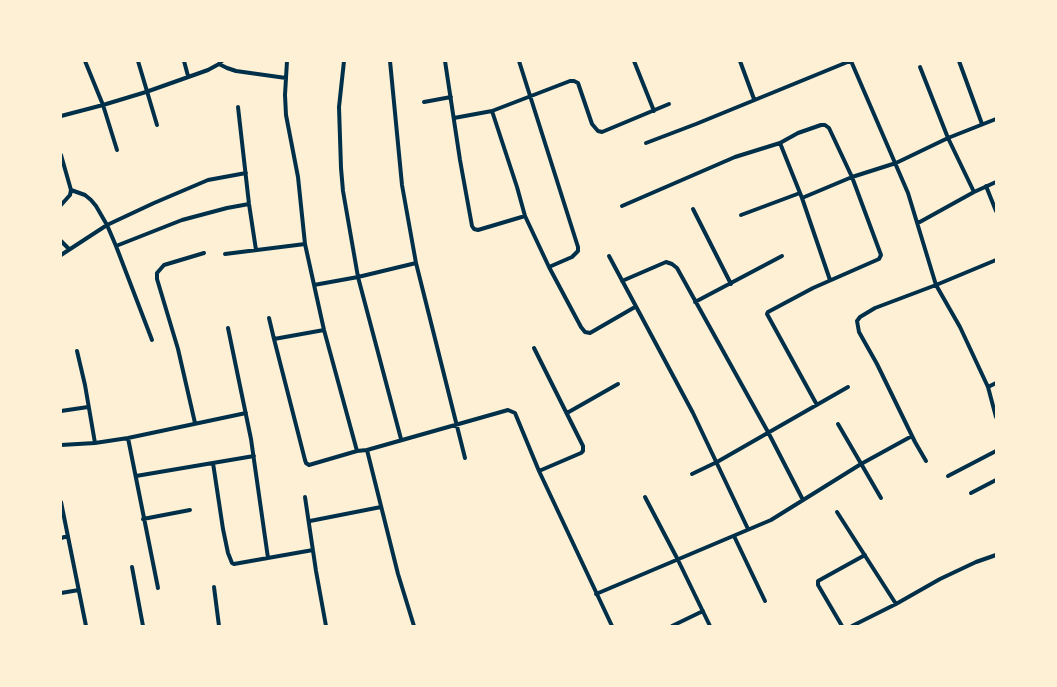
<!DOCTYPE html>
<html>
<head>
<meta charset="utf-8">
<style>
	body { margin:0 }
	#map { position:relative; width:1057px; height:687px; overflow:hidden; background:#fdf0d5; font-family:"Open Sans",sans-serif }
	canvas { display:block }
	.frame { position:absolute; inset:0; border:62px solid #fdf0d5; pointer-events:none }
</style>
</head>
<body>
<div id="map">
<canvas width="1057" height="687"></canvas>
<div class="frame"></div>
</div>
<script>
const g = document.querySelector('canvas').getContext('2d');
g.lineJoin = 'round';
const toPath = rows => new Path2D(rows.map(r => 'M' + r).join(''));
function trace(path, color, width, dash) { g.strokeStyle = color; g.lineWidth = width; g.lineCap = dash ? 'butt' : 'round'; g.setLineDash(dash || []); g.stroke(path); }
const minor = toPath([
	[85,61,103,105,117,150],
	[138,61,157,125],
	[184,61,188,76],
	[287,61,285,95,286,115,298,177,305,244,324,330,357,451,367,450,398,574,414,626],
	[344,61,339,107,341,168,343,191,358,277,401,439],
	[390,61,402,185,416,263,465,458],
	[445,61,460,160,472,226,474,229,478,230,525,216],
	[519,61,578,247,578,251,572,257,549,267],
	[634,61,654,111],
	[740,61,754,99],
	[851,61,908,193,936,285,960,327,988,387,996,417],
	[959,61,982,124],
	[219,64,227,68,236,71,286,78],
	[920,67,948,138,996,119],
	[424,102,451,97],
	[238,107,249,204,256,250],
	[492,111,517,187,525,216,549,267,581,327,585,332,590,333,635,307],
	[61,116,103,105,146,92,208,70,219,64,222,61],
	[454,118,492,111,570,81,574,81,578,83,592,124,598,131,602,132,669,104],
	[646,143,696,124,850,61],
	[780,143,802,198,830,280],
	[61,155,71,190,70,195,61,205],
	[986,186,996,211],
	[71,190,85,195,91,200,96,206,107,225,116,246,152,340],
	[802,198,852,177,896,163,948,138,974,192],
	[622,206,735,157,780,143,798,133,821,125,825,125,829,128,852,177,881,255,879,259,813,288,768,312,767,314,817,405],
	[693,209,731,284],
	[741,215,800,193],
	[918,223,974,192,996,182],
	[61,241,69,249],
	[116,246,182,220,227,208,249,204],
	[225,254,305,244],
	[61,255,107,225,154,203,208,180,246,173],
	[609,256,693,413,748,529],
	[622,281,666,262,672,264,677,268,768,432,803,500],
	[314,285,358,277,416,263],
	[695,302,782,256],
	[269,318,274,339],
	[228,328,251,439,268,558],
	[324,330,274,339,305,460,306,463,309,465,357,451],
	[534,348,583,446,583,451,581,453,539,471],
	[77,351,85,385,95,443,128,438,246,413],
	[988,387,996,383],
	[61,411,88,407],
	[567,413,618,384],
	[195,423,178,349,157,279,157,273,164,265,204,253],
	[838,424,881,498],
	[128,438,158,588],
	[61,445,95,443],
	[367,450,508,410,515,413,539,471,612,626],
	[926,461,915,442,877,364,859,332,857,321,860,317,875,308,936,285,996,260],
	[213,463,223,529,228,553,232,563,234,564,313,550],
	[692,474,717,462,848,387],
	[136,476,254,456],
	[948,476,996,451],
	[971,493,996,480],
	[305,497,316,571,326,626],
	[645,497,678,560,710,626],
	[61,502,86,626],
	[837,512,896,604],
	[143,519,190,510],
	[310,521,381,507],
	[734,536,765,601],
	[61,538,68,536],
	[132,567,143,626],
	[214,587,219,626],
	[61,593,79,590],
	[596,594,771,520,861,464,912,436],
	[672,626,703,611],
	[842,626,818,585,818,581,865,555],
	[852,626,896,604,940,579,976,562,996,555]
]);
trace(minor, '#003049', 4);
</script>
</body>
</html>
